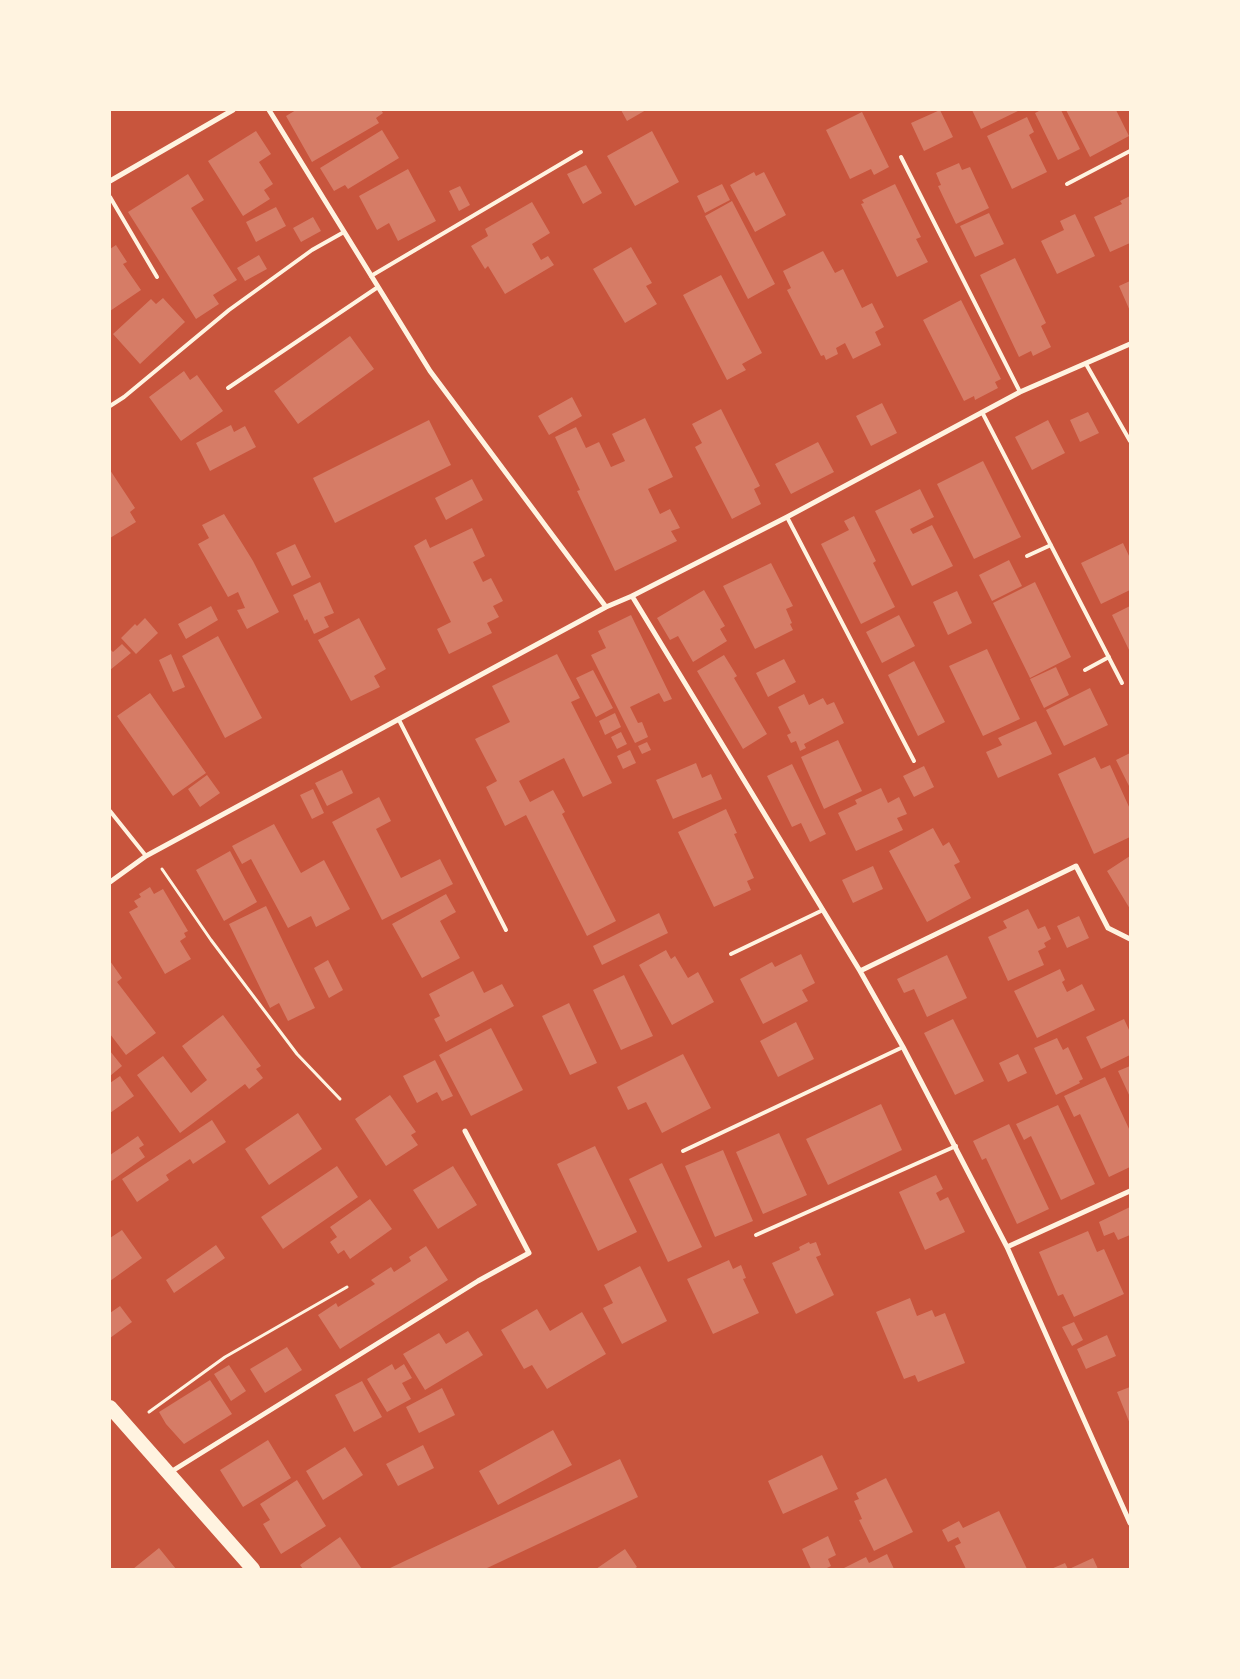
<!DOCTYPE html>
<html>
<head>
<meta charset="utf-8">
<style>
	body { margin:0 }
	#map { position:relative; width:1240px; height:1679px; overflow:hidden; background:#c8553d; font-family:Jost,sans-serif }
	canvas { display:block }
	.frame { position:absolute; inset:0; border:111px solid #fff3e0; pointer-events:none }
</style>
</head>
<body>
<div id="map">
<canvas width="1240" height="1679"></canvas>
<div class="frame"></div>
</div>
<script>
const g = document.querySelector('canvas').getContext('2d');
g.lineJoin = 'round';
function fillPath(path, color) { g.fillStyle = color; g.fill(path, 'evenodd'); }
const toPath = rows => new Path2D(rows.map(r => 'M' + r).join(''));
function trace(path, color, width, dash) { g.strokeStyle = color; g.lineWidth = width; g.lineCap = dash ? 'butt' : 'round'; g.setLineDash(dash || []); g.stroke(path); }
const building = toPath([
	[296,110,381,110,383,113,376,118,379,123,312,162,286,116],
	[621,110,646,110,627,121],
	[940,110,953,137,924,151,911,123],
	[972,110,1020,110,981,129],
	[1041,110,1061,110,1080,149,1058,160,1035,113],
	[1066,110,1116,110,1129,136,1090,157],
	[862,112,889,167,874,175,871,169,850,179,826,130],
	[1027,117,1034,132,1029,135,1047,172,1012,189,987,136],
	[382,130,399,158,348,189,345,185,334,191,320,168],
	[256,131,271,154,259,162,273,184,264,190,270,199,243,216,208,161],
	[652,131,679,182,635,206,607,156],
	[959,163,962,170,970,167,989,208,956,224,938,186,941,185,936,173],
	[586,165,602,193,583,204,567,174],
	[408,169,436,221,398,241,389,223,377,230,359,196],
	[754,172,756,176,764,172,786,215,755,232,730,185],
	[188,174,204,200,191,208,237,280,213,295,219,304,196,319,128,212],
	[722,184,730,200,705,213,697,196],
	[895,184,921,237,916,239,928,262,897,277,861,204,864,203,862,200],
	[460,186,470,205,459,211,449,191],
	[1130,196,1130,243,1110,252,1094,217,1122,204,1120,201],
	[732,201,775,284,748,299,705,216],
	[532,202,550,233,532,244,541,260,548,256,554,265,505,294,488,266,485,269,471,246,488,236,485,229],
	[276,207,286,226,256,242,246,222],
	[989,213,1004,244,975,257,960,226],
	[1075,214,1095,256,1057,274,1041,241,1064,230,1060,221],
	[313,217,321,231,301,242,293,228],
	[116,245,127,262,123,264,141,290,110,311,110,249],
	[631,247,652,283,646,286,657,304,625,323,593,269],
	[823,251,835,273,843,269,862,308,872,303,884,327,875,332,881,345,853,359,845,343,836,348,838,354,826,360,824,355,821,356,787,290,791,288,783,271],
	[259,255,267,269,245,281,237,268],
	[1015,258,1046,323,1041,326,1051,347,1033,356,1031,351,1019,357,980,275],
	[721,275,762,353,742,364,746,370,727,380,683,295],
	[1130,281,1130,311,1119,286],
	[163,298,185,322,140,364,113,334,151,299,156,304],
	[961,300,1001,379,995,382,998,388,975,400,974,396,964,401,923,320],
	[350,336,374,369,298,424,274,391],
	[184,371,190,380,197,375,223,411,181,441,149,397],
	[572,397,582,416,549,435,538,416],
	[882,403,897,433,871,446,856,416],
	[721,409,760,486,754,489,761,504,732,519,695,447,702,443,692,424],
	[1088,412,1099,433,1080,442,1070,420],
	[645,418,673,477,648,489,660,514,670,509,680,528,671,531,677,541,615,571,577,491,580,490,555,437,576,427,586,448,599,442,611,467,625,461,612,434],
	[429,420,451,465,335,523,313,478],
	[1048,420,1065,453,1032,470,1015,437],
	[231,425,234,432,245,426,256,447,210,471,196,443],
	[818,442,834,472,791,494,775,464],
	[983,461,1021,537,974,559,937,484],
	[110,470,135,508,130,512,136,522,110,538],
	[472,479,483,500,446,520,435,498],
	[920,489,934,517,910,529,913,534,932,525,953,566,912,586,875,511],
	[224,514,253,561,279,612,247,629,237,610,245,608,238,592,228,597,198,544,209,538,202,525],
	[854,516,876,561,873,563,895,607,861,624,821,544,849,530,844,521],
	[472,528,485,556,473,562,483,582,491,578,503,601,493,606,499,617,487,623,492,633,449,654,437,629,451,622,414,546,426,539,430,548],
	[1123,543,1130,558,1130,590,1101,604,1081,563],
	[295,544,311,577,292,586,276,553],
	[1009,560,1022,586,992,601,979,575],
	[771,563,793,606,786,609,792,623,790,624,793,630,755,649,723,586],
	[320,582,334,613,324,617,329,627,314,634,307,619,305,621,293,595],
	[1035,582,1071,657,1030,678,993,603],
	[704,590,725,626,720,629,727,641,693,662,678,636,670,640,657,618],
	[957,591,972,623,948,635,933,602],
	[211,606,218,620,186,639,178,624],
	[1130,606,1130,652,1112,615],
	[631,615,672,699,664,702,659,693,630,707,638,723,642,722,648,737,635,743,591,655,606,648,598,631],
	[899,615,915,646,882,663,866,632],
	[145,618,158,633,136,654,121,638,135,624,137,626],
	[359,618,386,669,374,676,380,687,351,701,318,640],
	[218,636,262,718,225,738,182,656],
	[122,644,131,653,110,670,110,649,113,652],
	[987,649,1020,719,983,736,949,666],
	[171,654,185,687,173,692,159,660],
	[557,654,580,698,571,702,612,783,583,797,564,758,519,781,530,802,553,790,565,812,562,814,616,921,587,936,526,815,505,826,486,787,497,781,475,739,510,722,492,686],
	[724,655,737,676,734,678,767,734,743,749,697,671],
	[784,659,796,682,768,697,756,673],
	[914,661,945,722,918,736,888,675],
	[1056,667,1069,695,1044,708,1030,679],
	[593,670,613,708,596,717,576,678],
	[1090,688,1108,725,1064,746,1046,710],
	[150,693,206,773,173,796,117,716],
	[804,694,809,705,823,698,827,705,834,702,844,723,804,744,806,748,800,751,796,741,791,743,787,735,791,733,778,707],
	[615,713,621,727,605,735,599,721],
	[1036,721,1052,754,998,778,986,752,1002,745,998,738],
	[621,732,627,744,617,749,611,737],
	[838,740,862,791,824,809,801,757],
	[647,742,651,750,642,754,638,746],
	[630,750,636,763,623,769,617,756],
	[1130,753,1130,788,1116,760],
	[1095,757,1101,769,1110,765,1130,809,1130,837,1094,854,1058,774],
	[696,763,702,778,711,774,722,799,673,819,656,780],
	[792,764,826,834,810,842,801,823,792,827,767,776],
	[924,766,934,787,914,797,903,776],
	[342,770,353,793,327,806,315,783],
	[207,775,220,793,200,807,188,789],
	[881,788,888,803,899,797,907,814,897,818,903,830,856,851,838,813,857,804,855,800],
	[313,789,324,813,312,819,300,795],
	[379,797,391,821,376,829,401,878,440,859,453,884,382,920,332,822],
	[726,809,737,833,734,834,754,878,747,881,751,890,714,907,678,832],
	[274,824,301,873,324,860,350,909,316,927,311,916,288,928,251,859,242,864,232,846],
	[933,828,943,846,949,842,960,862,954,865,971,898,927,922,889,851],
	[230,851,257,902,224,921,196,870],
	[1130,856,1130,909,1107,871],
	[873,866,883,889,853,903,842,880],
	[150,887,154,894,163,889,188,931,184,933,186,937,180,941,191,959,165,974,129,912,138,907,134,901,141,897,139,894],
	[446,894,456,912,440,921,460,958,422,978,392,924],
	[266,906,315,1008,288,1021,279,1003,270,1008,229,924],
	[1028,909,1038,929,1045,926,1051,939,1044,943,1046,947,1038,951,1044,965,1008,981,988,937,1007,928,1003,921],
	[659,913,668,933,602,965,593,946],
	[1079,916,1089,938,1067,948,1057,926],
	[666,950,671,959,675,956,688,978,698,972,714,1002,672,1025,639,965],
	[801,954,815,983,802,990,808,1001,763,1024,740,979,772,962,775,967],
	[947,955,967,998,927,1017,914,989,904,993,897,979],
	[328,960,343,990,329,998,314,968],
	[110,961,122,978,117,982,156,1033,126,1055,110,1034],
	[1060,969,1065,980,1062,982,1067,992,1082,984,1095,1010,1037,1038,1014,991],
	[473,971,484,993,502,984,514,1006,446,1042,434,1019,440,1016,429,994],
	[624,975,653,1036,621,1050,593,990],
	[569,1003,597,1063,570,1075,542,1016],
	[223,1015,261,1066,256,1069,263,1078,249,1089,245,1084,180,1133,137,1075,163,1056,191,1093,207,1080,182,1046],
	[953,1019,984,1081,955,1095,924,1033],
	[1124,1019,1130,1032,1130,1055,1101,1069,1086,1037],
	[796,1022,814,1059,778,1077,760,1041],
	[491,1028,523,1090,471,1116,439,1055],
	[1057,1038,1063,1050,1068,1047,1083,1079,1079,1081,1080,1083,1056,1095,1034,1048],
	[110,1051,122,1066,110,1076],
	[683,1054,711,1108,662,1133,646,1102,628,1110,617,1087],
	[1018,1054,1027,1073,1008,1082,999,1063],
	[435,1060,453,1096,442,1101,437,1092,417,1103,403,1076],
	[1130,1066,1130,1097,1118,1071],
	[120,1076,134,1096,110,1113,110,1083],
	[1105,1077,1130,1131,1130,1167,1109,1177,1080,1114,1074,1117,1064,1096],
	[390,1095,416,1132,411,1135,418,1145,386,1166,355,1119],
	[881,1104,902,1150,828,1185,806,1139],
	[1058,1105,1095,1184,1061,1200,1031,1136,1024,1140,1016,1124],
	[298,1113,322,1149,269,1185,245,1149],
	[212,1120,226,1142,193,1164,190,1159,166,1175,169,1180,137,1202,122,1179],
	[1009,1124,1049,1209,1017,1224,986,1158,982,1160,973,1141],
	[779,1133,807,1195,763,1214,736,1152],
	[138,1136,144,1145,139,1148,145,1157,110,1182,110,1155],
	[595,1146,637,1232,598,1251,557,1164],
	[723,1150,753,1221,715,1237,685,1166],
	[662,1163,702,1247,668,1262,629,1179],
	[337,1166,358,1197,283,1249,261,1217],
	[453,1166,477,1205,438,1229,413,1190],
	[936,1175,943,1189,936,1193,940,1201,948,1197,965,1232,925,1250,899,1192],
	[370,1199,392,1229,350,1259,344,1250,338,1254,330,1242,337,1237,330,1227],
	[1130,1207,1130,1235,1118,1240,1114,1232,1104,1236,1099,1222],
	[122,1230,142,1258,110,1281,110,1238],
	[1088,1231,1097,1252,1104,1249,1124,1294,1074,1317,1063,1294,1058,1296,1039,1252],
	[809,1242,810,1244,816,1242,821,1255,816,1257,834,1295,796,1314,772,1263,800,1250,799,1247],
	[216,1245,225,1258,174,1293,166,1280],
	[426,1246,448,1280,340,1349,318,1315,336,1303,338,1307,375,1284,371,1280,391,1267,394,1272,411,1261,409,1257],
	[729,1260,733,1269,741,1265,746,1278,743,1279,759,1313,713,1334,687,1279],
	[640,1266,667,1321,622,1344,603,1308,613,1303,604,1285],
	[910,1298,917,1316,932,1310,935,1317,945,1313,965,1363,918,1382,915,1375,904,1379,876,1312],
	[120,1306,132,1322,110,1338,110,1313],
	[537,1309,550,1331,582,1312,606,1354,547,1389,532,1365,524,1369,501,1330],
	[1074,1322,1083,1340,1072,1346,1062,1327],
	[468,1331,483,1355,425,1390,403,1354,439,1333,446,1344],
	[1107,1335,1116,1356,1086,1369,1077,1349],
	[287,1347,302,1370,265,1393,250,1369],
	[392,1364,395,1370,404,1364,412,1378,402,1383,411,1399,387,1412,367,1379],
	[229,1365,246,1391,231,1401,214,1374],
	[210,1380,232,1414,184,1444,166,1424,159,1412],
	[362,1381,382,1417,354,1432,335,1395],
	[1130,1387,1130,1424,1117,1392],
	[442,1388,455,1415,419,1433,406,1407],
	[553,1430,572,1465,498,1505,479,1471],
	[268,1440,291,1478,243,1507,220,1470],
	[423,1445,434,1468,398,1486,386,1464],
	[345,1447,363,1475,323,1500,306,1471],
	[822,1455,838,1489,783,1514,768,1481],
	[620,1459,638,1497,485,1569,388,1569],
	[886,1478,913,1532,874,1551,859,1520,862,1519,854,1501,859,1499,856,1493],
	[297,1480,326,1526,281,1554,263,1524,270,1520,260,1504],
	[999,1511,1027,1569,966,1569,955,1546,961,1543,958,1537,948,1542,942,1530,959,1521,963,1528],
	[828,1536,836,1555,828,1559,831,1566,825,1569,811,1569,802,1549],
	[340,1537,362,1569,303,1569,300,1565],
	[159,1548,176,1569,133,1569],
	[625,1549,637,1567,634,1569,596,1569],
	[887,1554,894,1569,842,1569,866,1557,869,1563],
	[1093,1558,1098,1569,1069,1569],
	[1065,1563,1068,1569,1051,1569]
]);
const path = toPath([
	[162,869,211,940,297,1054,340,1099],
	[149,1412,225,1357,347,1287]
]);
const service = toPath([
	[901,157,1020,392],
	[1067,184,1130,151],
	[110,197,157,277],
	[371,276,581,152],
	[1086,364,1130,441],
	[228,388,378,287],
	[110,406,124,397,229,310,312,250,344,232],
	[982,412,1122,683],
	[787,517,914,761],
	[1027,556,1051,545],
	[1085,670,1109,657],
	[399,720,506,930],
	[110,811,146,856],
	[731,954,823,910],
	[683,1151,903,1047],
	[756,1235,956,1146]
]);
const minor = toPath([
	[269,110,430,371,606,607],
	[110,181,233,110],
	[632,596,860,971,903,1047,1007,1247,1130,1523],
	[110,882,146,856,606,607,632,596,787,517,1020,392,1130,344],
	[860,971,1076,866,1108,928,1130,939],
	[1007,1247,1130,1191],
	[169,1473,478,1281,529,1253,465,1131]
]);
const trunk = toPath([
	[110,1407,253,1569]
]);
fillPath(building, '#d67c66');
trace(path, '#fff3e0', 3);
trace(service, '#fff3e0', 4);
trace(minor, '#fff3e0', 5);
trace(trunk, '#fff3e0', 14);
</script>
</body>
</html>
